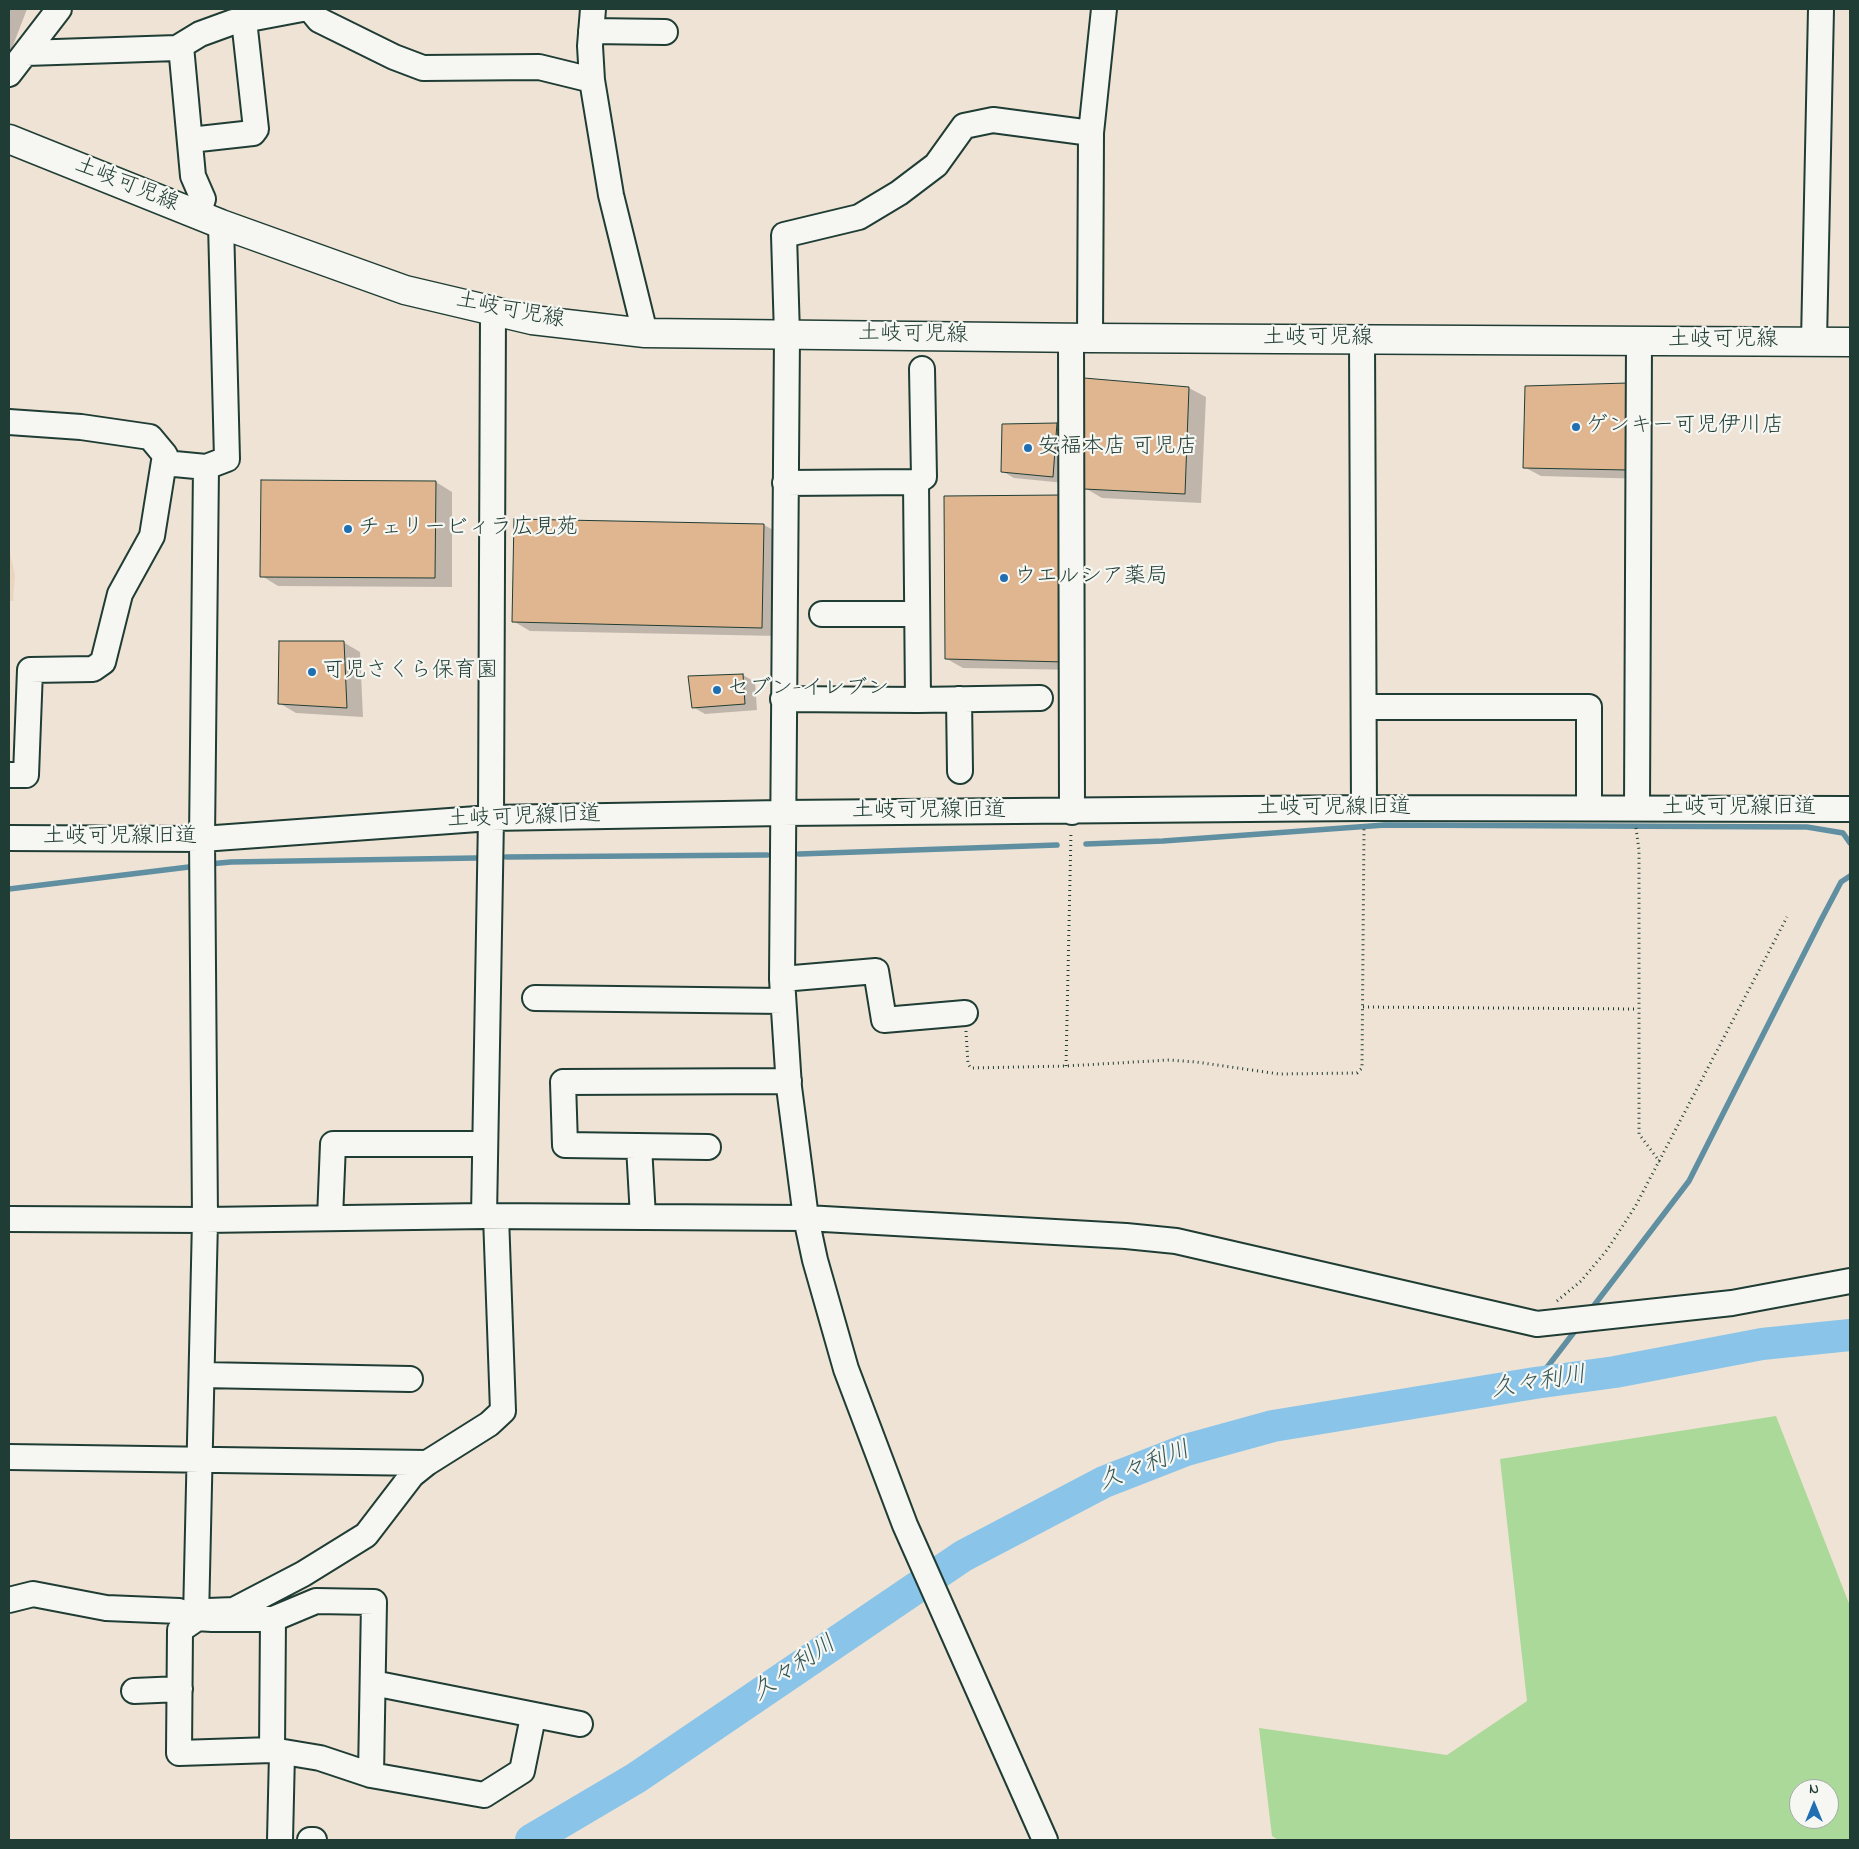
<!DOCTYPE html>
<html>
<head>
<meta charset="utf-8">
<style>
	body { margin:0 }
	#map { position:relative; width:1859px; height:1849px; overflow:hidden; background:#efe3d5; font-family:"Indie Flower",sans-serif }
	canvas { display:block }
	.frame { position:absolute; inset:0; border:10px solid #1f3d34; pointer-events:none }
	.north { position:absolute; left:1789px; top:1779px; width:50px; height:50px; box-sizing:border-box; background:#f6f6f2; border:1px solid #a0aca6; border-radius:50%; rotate:0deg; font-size:14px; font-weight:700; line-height:20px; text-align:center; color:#1f3d34 }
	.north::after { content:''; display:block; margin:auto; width:18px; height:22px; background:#1f6fb2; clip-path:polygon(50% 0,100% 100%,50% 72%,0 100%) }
</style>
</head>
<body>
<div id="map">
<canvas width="1859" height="1849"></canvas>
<div class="frame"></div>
<div class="north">N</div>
</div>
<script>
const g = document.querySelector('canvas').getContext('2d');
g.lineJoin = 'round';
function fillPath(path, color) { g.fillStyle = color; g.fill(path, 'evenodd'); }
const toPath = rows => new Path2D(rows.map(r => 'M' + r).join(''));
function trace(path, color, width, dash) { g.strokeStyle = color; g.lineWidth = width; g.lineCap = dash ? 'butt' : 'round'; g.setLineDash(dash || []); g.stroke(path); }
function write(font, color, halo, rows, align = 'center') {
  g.font = font + ' "Indie Flower","Klee One",sans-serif'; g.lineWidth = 4.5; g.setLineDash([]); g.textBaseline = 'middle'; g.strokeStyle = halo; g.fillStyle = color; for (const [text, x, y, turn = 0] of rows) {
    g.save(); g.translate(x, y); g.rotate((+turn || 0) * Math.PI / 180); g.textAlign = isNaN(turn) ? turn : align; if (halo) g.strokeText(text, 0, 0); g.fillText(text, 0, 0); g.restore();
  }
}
const built = toPath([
	[9,548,15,575,13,601,9,601]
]);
const green = toPath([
	[1776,1416,1850,1606,1850,1840,1278,1840,1272,1836,1259,1728,1447,1755,1527,1701,1500,1459],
	[1799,1789,1829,1789,1829,1819,1799,1819]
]);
const shadow = toPath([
	[9,9,27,9,9,56],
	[1526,387,1645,479,1541,476,1524,467],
	[1189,388,1206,397,1201,503,1102,498,1085,488],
	[1056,424,1069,431,1065,483,1014,478,1002,471],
	[436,482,452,492,452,587,278,586,262,576],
	[1063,497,1081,670,963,668,947,659],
	[515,520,764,525,781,534,779,636,530,631,513,621],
	[343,642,360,652,363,717,296,713,279,703],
	[743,675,755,682,757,710,705,714,693,707]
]);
const stream = toPath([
	[1086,844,1163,841,1385,825,1807,827,1843,833,1850,843],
	[799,854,1057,845],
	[506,857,767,855],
	[209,864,231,862,476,858],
	[9,889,197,866],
	[1589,1312,1689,1181,1821,920,1841,882,1850,876],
	[1535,1383,1578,1327]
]);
const river = toPath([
	[531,1840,636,1778,963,1556,1104,1482,1186,1450,1273,1426,1535,1383,1615,1372,1762,1344,1850,1335]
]);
const building = toPath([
	[1084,378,1189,387,1185,494,1084,489,1084,378],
	[1628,383,1628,470,1523,468,1525,386,1628,383],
	[1057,423,1053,477,1001,472,1002,424,1057,423],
	[261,480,436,481,435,578,260,577,261,480],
	[1063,495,1065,662,945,659,944,496,1063,495],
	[514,519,764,524,762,628,512,622,514,519],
	[279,641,344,641,347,708,278,704,279,641],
	[743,674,745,704,692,708,688,676,743,674]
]);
const path = toPath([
	[1636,828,1639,850,1639,1134,1660,1162],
	[1363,1007,1637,1009],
	[966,1031,968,1064,971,1068,1066,1066,1169,1060,1196,1062,1279,1074,1357,1073,1362,1068,1364,827],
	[1066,1066,1071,832],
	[1557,1301,1581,1281,1607,1250,1635,1207,1787,917]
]);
const minor = toPath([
	[310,9,319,20,394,57,423,68,539,67,592,80],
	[593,9,590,46,592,80,611,195,645,333],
	[591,31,665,32],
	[181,46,193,176,203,199,198,215],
	[26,53,177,48,200,34,233,22,302,9],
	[9,74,59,9],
	[190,140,253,133,256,129,244,20],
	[1071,338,1072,812],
	[1090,338,1091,133,1104,9],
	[1362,339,1364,808],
	[1814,341,1821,9],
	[9,422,81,427,150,437,165,455,152,536,120,594,103,662,93,669,30,670,26,775,9,775],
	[164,463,206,467],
	[785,483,916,482,924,477,922,369],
	[822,614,917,614],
	[783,699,918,700,916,482],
	[959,699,960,771],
	[918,700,1040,698],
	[1364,707,1589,707,1589,808],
	[1637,808,1639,342],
	[9,838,202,839,491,818,782,813,1364,808,1850,809],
	[782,979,876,971,884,1020,965,1013],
	[535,998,783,1001],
	[639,1146,643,1217],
	[708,1147,565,1145,563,1082,789,1081],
	[484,1216,491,818,493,312],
	[496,1216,503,1411,489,1424,427,1463,412,1475,366,1535,303,1574,234,1610,208,1611,180,1630,179,1753,272,1750,320,1758,371,1775,484,1795,522,1771,533,1717],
	[330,1218,333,1144,485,1144],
	[9,1219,205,1220,484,1216,806,1218,1126,1236,1176,1241,1537,1324,1732,1303,1850,1281],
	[202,1375,410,1379],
	[9,1457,427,1463],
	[9,1600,33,1594,106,1608,179,1611,196,1618,212,1619,273,1619,316,1601,374,1602,371,1775],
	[196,1618,205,1220,202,839,206,467,227,459,221,224],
	[373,1683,580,1724],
	[134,1691,180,1689],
	[272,1750,273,1619],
	[280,1840,282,1753],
	[310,1840,314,1840],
	[1045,1840,905,1525,846,1369,815,1260,806,1218,789,1087,782,979,787,335,784,235,859,217,899,193,936,165,964,126,993,120,1091,133]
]);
const major = toPath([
	[9,139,221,224,405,290,532,320,645,333,1090,338,1850,342]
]);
const markers = [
	[1576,427,5,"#1f6fb2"],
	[1028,448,5,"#1f6fb2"],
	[348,529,5,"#1f6fb2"],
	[1004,578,5,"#1f6fb2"],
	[312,672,5,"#1f6fb2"],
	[717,690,5,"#1f6fb2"]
];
const streetNames = [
	["土岐可児線",126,186,22],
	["土岐可児線",510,312,11],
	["土岐可児線",913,336,1],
	["土岐可児線",1318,339],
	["土岐可児線",1723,341],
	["土岐可児線旧道",1334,809],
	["土岐可児線旧道",1739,809],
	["土岐可児線旧道",929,812],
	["土岐可児線旧道",524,819,-2],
	["土岐可児線旧道",120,838]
];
const poiNames = [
	["ゲンキー可児伊川店",1586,427],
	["安福本店 可児店",1038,448],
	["チェリービィラ広見苑",358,529],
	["ウエルシア薬局",1014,578],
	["可児さくら保育園",322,672],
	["セブン-イレブン",727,690]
];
const waterNames = [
	["久々利川",1539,1384,-9],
	["久々利川",1145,1468,-21],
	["久々利川",795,1670,-34]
];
fillPath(built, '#ead6c0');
fillPath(green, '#abd999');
fillPath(shadow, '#0003');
trace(stream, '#5f8fa1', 5.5);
trace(river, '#8ac5e9', 32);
fillPath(building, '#e0b690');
trace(building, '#1f3d34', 1);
trace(minor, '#1f3d34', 28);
trace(major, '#1f3d34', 31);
trace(path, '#1f3d34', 3, [1, 4]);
trace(minor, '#f6f6f2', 24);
trace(major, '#f6f6f2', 28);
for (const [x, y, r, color] of markers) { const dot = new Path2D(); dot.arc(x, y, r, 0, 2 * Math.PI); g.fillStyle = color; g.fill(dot); trace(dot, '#f6f6f2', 2); }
write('22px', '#1f3d34', '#f6f6f2', streetNames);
write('22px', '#1f3d34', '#f6f6f2', poiNames, 'left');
write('italic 24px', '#345858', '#f6f6f2', waterNames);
</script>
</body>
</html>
